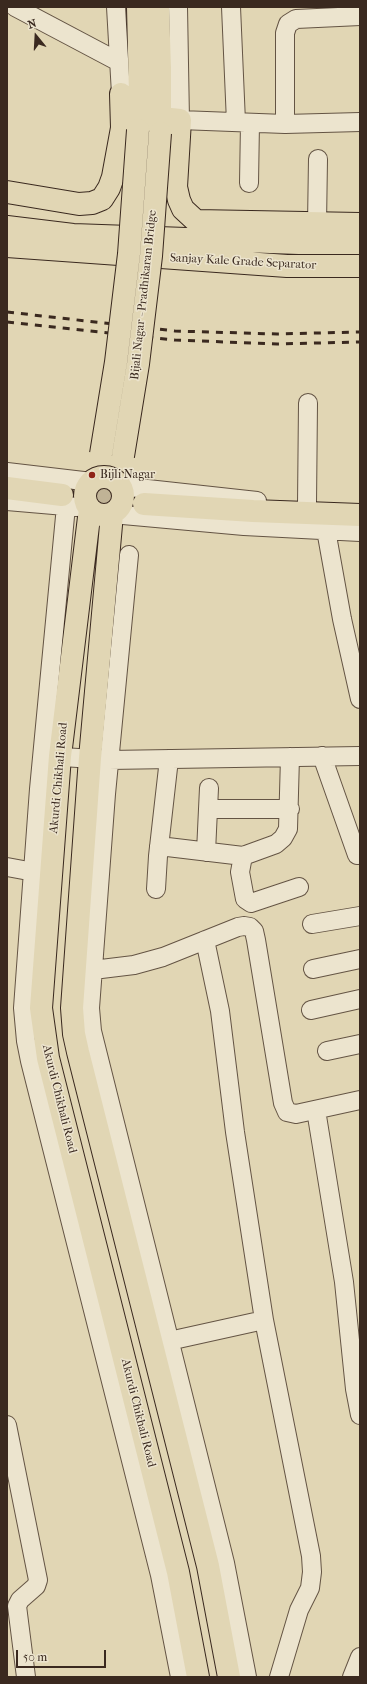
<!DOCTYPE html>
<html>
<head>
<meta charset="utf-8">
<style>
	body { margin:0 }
	#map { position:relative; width:367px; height:1684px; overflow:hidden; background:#e1d6b4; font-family:"IM FELL French Canon",serif }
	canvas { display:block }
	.frame { position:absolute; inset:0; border:8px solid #3a291f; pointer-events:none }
	.north { position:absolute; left:16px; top:16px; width:40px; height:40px; -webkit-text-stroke:3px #ece4ce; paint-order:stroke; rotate:342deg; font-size:11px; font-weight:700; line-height:16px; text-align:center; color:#3a291f }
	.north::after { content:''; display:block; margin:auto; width:14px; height:18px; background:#3a291f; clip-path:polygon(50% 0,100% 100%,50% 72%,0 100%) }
	.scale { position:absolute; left:16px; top:1650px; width:90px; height:18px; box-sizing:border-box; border:2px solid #3a291f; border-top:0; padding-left:5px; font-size:12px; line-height:14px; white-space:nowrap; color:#3a291f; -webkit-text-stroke:3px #ece4ce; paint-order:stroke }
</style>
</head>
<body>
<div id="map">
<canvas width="367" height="1684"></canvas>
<div class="frame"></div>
<div class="north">N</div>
<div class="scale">50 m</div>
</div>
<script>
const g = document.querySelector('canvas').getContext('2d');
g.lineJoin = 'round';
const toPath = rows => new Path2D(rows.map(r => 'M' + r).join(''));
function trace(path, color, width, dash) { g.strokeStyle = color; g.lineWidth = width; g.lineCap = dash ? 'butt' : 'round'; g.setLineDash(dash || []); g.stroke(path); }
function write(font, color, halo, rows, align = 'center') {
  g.font = font + ' "IM FELL French Canon",serif'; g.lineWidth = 3; g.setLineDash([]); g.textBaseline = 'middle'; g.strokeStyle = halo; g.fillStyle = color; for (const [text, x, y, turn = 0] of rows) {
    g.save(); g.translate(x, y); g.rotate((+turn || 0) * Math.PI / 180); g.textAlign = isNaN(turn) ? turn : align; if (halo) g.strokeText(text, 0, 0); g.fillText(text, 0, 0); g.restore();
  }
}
const majorTunnel = toPath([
	[62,495,144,504]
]);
const minor = toPath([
	[15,7,119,62],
	[116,7,121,94,135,95],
	[178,7,180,120,285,124,360,122],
	[231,7,236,122],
	[285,124,285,33,288,24,296,19,360,16],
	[249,183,250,123],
	[317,224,318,159],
	[7,472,92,482],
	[120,486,257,501],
	[7,501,77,507],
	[307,504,308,403],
	[66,506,39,789,23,1008,26,1041,30,1061,160,1575,180,1677],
	[112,514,244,526,360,532],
	[326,530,342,619,360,699],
	[129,555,106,794,90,1008,92,1031,225,1563,247,1677],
	[47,756,109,760,360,756],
	[322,756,357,855],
	[290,757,288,829,283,838,276,844,243,856,240,872,245,899,251,903,299,887],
	[208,809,290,809],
	[159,846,243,856],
	[206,852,209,788],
	[7,867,34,872],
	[156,889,158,856,169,759],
	[312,924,360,916],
	[205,940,220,1011,235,1132,264,1320,311,1556,312,1572,310,1588,299,1610,279,1677],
	[313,969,360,959],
	[93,970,134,965,163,957,238,927,244,926,250,927,254,931,256,940,283,1103,287,1112,296,1114,360,1100],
	[311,1010,360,999],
	[327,1051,360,1044],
	[316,1110,344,1282,355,1389,360,1415],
	[169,1341,264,1320],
	[7,1425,38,1580,36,1586,20,1600,17,1606,26,1677],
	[352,1677,360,1657]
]);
const major = toPath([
	[138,7,140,95,138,130],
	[158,7,160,69,160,132],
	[161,118,180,120,176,187,179,200,183,209,196,221,360,224],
	[7,192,79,204,92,203,102,199,109,188,113,177,122,128,121,94],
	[7,227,73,235,299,243,360,243],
	[7,246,287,266,360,266],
	'85 496a19 19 0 1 1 38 0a19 19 0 1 1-38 0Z',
	[7,488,62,495],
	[144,504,253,511,360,515],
	[90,509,60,756,41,1008,48,1058,178,1572,198,1677],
	[112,514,90,758,72,1008,74,1034,78,1052,208,1566,229,1677]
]);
const rail = toPath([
	[7,312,175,331,277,334,360,332],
	[7,322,175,340,277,344,360,342]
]);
const majorBridge = toPath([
	[101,454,116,362,129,254,138,130],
	[123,456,138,364,151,256,160,133]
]);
const markers = [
	[92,475,4,"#8f2418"]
];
const streetNames = [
	["Sanjay Kale Grade Separator",243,262,3],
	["Bijali Nagar - Pradhikaran Bridge",144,295,-84],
	["Akurdi Chikhali Road",59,778,-85],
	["Akurdi Chikhali Road",59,1099,76],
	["Akurdi Chikhali Road",138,1413,76]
];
const poiNames = [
	["Bijli Nagar",100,475]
];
trace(majorTunnel, '#c0b396', 22, [22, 11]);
trace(minor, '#645444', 20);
trace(major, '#3a291f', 24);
trace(minor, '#ece4ce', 18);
trace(major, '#e1d6b4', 22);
trace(rail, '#3a291f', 3, [7, 7]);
trace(majorBridge, '#3a291f', 24, []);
trace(majorBridge, '#e1d6b4', 22);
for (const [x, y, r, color] of markers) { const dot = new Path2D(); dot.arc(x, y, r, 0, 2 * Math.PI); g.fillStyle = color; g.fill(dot); trace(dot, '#ece4ce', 1.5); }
write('12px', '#3a291f', '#ece4ce', streetNames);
write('12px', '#3a291f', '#ece4ce', poiNames, 'left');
</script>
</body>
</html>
